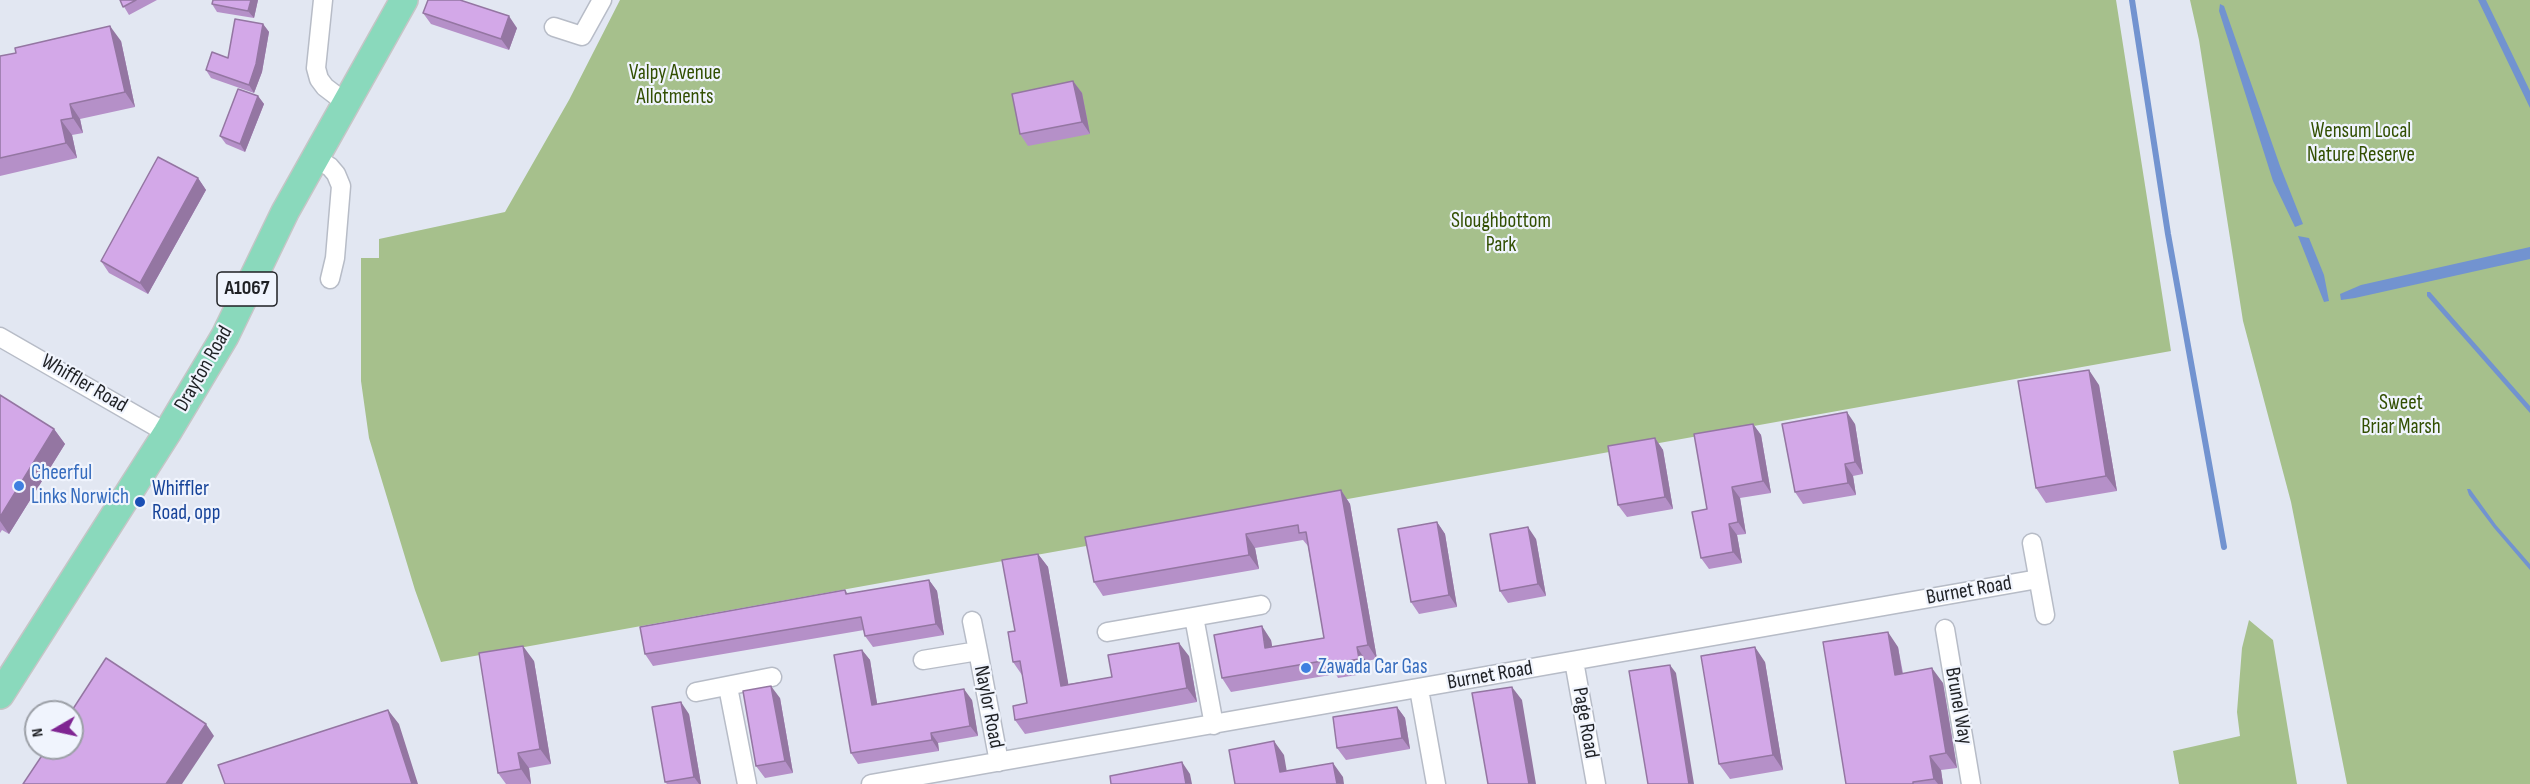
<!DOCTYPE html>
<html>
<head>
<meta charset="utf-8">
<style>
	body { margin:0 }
	#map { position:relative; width:2530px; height:784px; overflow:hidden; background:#e2e7f2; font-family:"Sofia Sans Condensed",sans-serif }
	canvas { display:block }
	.north { position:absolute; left:24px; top:700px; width:60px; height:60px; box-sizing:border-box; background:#f0f4fd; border:2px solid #9ca0a7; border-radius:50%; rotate:261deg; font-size:16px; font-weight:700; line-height:24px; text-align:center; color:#1f2125 }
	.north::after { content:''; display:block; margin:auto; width:21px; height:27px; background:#7f2592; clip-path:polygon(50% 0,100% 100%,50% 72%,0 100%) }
</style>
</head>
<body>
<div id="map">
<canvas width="2530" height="784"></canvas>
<div class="north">N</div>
</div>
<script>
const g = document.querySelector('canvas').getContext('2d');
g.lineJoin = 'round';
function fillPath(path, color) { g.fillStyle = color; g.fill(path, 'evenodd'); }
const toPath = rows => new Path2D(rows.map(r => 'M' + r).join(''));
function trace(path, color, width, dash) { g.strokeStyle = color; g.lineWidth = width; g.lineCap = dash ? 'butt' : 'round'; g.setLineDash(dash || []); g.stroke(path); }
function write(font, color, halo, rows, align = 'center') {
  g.font = font + ' "Sofia Sans Condensed",sans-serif'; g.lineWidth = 4.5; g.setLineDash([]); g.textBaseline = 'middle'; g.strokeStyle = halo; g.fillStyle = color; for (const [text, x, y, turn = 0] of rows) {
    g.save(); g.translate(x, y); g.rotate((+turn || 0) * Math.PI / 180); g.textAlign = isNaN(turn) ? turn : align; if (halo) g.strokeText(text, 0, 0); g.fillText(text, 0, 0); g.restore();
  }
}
const green = toPath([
	[620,0,2116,0,2171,351,441,662,415,590,369,438,361,381,361,258,379,258,379,239,505,212,569,100],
	[2190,0,2530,0,2530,784,2347,784,2291,502,2243,321,2199,40],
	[2249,620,2273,640,2297,784,2179,784,2173,751,2240,736,2237,712,2242,648]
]);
const water = toPath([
	[2478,0,2486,0,2530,91,2530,108],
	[2220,4,2224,6,2280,166,2303,224,2295,227,2273,181,2219,11],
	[2298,236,2309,238,2324,275,2329,301,2324,302],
	[2530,247,2530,259,2355,298,2341,300,2340,294,2361,285],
	[2427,292,2430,292,2530,406,2530,413,2427,296],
	[2467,489,2470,489,2496,525,2530,564,2530,570,2494,528,2469,495]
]);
const stream = toPath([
	[2132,0,2168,234,2224,547]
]);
const minor = toPath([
	[323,0,316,68,319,79,325,87,346,103],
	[554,27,582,36,602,0],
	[314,157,330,167,336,174,341,186,335,258,330,279],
	[0,337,167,433],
	[2032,543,2045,615],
	[1194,617,1214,725],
	[972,621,978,651],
	[1945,629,1971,784],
	[1107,632,1261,605],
	[923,660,978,651,999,762],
	[1574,661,1596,784],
	[728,687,747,784],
	[1419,689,1436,784],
	[696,692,772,677],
	[871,784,2038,579]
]);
const primary = toPath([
	[0,695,167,433,225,336,285,212,404,0]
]);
const wall = toPath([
	[120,0,157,0,129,15],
	[258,0,254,18,217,12,212,4],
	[423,13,517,28,509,50,431,24],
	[263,24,269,32,262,72,254,93,211,78,206,70,228,58],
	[121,41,135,107,80,119,83,133,72,135,77,158,0,176,0,56],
	[1073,81,1082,93,1090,134,1028,146,1020,134],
	[258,96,264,104,245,152,226,144,220,136],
	[198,178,206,190,148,294,109,273,101,261],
	[2099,385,2117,491,2046,503,2036,488],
	[0,395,54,429,65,444,9,534,2,530,0,533],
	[1753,424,1761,435,1771,493,1740,498,1746,534,1737,535,1742,563,1709,569,1701,558,1707,509],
	[1855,424,1863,474,1853,476,1856,495,1803,504,1795,492],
	[1655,438,1663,450,1673,509,1627,517,1618,505],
	[1341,490,1350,504,1377,659,1366,661,1369,673,1338,678,1336,674,1231,692,1222,678,1271,640,1272,647,1324,638,1308,546,1303,540,1255,548,1259,569,1103,596,1094,582],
	[1437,522,1445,534,1457,607,1419,614,1411,602],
	[1536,539,1546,596,1508,603,1500,591],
	[1038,554,1048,567,1068,684,1112,677,1189,656,1197,702,1025,734,1015,720,1027,703,1022,675,1013,662,1015,631],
	[929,580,937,591,944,635,873,647,865,636,864,630,653,666,645,654,845,590,848,594],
	[1898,647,1903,673,1943,683,1957,768,1941,770,1943,784,1846,784],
	[862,650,870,660,877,704,972,700,978,736,938,743,939,751,858,764,851,753],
	[534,661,551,764,529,768,531,784,506,784,498,773],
	[1765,662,1783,770,1730,779,1719,764],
	[780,698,793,773,765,778,756,766],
	[1397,707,1405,718,1410,749,1346,760,1337,748],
	[689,714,701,784,667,784,665,782]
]);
const shadedWall = toPath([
	[251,0,258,0,254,18,248,11],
	[509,16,517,28,509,50,501,39],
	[263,24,269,32,262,72,254,93,249,85],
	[110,26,121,41,135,107,125,92],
	[1073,81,1082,93,1090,134,1082,122],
	[258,96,264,104,245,152,240,144],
	[70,104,80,119,83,133,73,118],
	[61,120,72,135,77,158,66,143],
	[198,178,206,190,148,294,140,283],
	[2089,370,2099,385,2117,491,2106,476],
	[1847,412,1855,424,1863,474,1855,462],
	[1753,424,1761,435,1771,493,1763,481],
	[54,429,65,444,9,534,0,521,0,517],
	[1655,438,1663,450,1673,509,1665,497],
	[1845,464,1853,476,1856,495,1848,483],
	[1732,487,1740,498,1746,534,1738,522],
	[1341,490,1350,504,1377,659,1368,645],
	[1437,522,1445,534,1457,607,1449,595],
	[1729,524,1737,535,1742,563,1733,552],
	[1528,527,1536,539,1546,596,1538,584],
	[1246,534,1255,548,1259,569,1249,555],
	[1038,554,1048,567,1071,699,1061,686],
	[929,580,937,591,944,635,936,624],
	[1262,626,1271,640,1275,662,1265,648],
	[1888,632,1898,647,1905,690,1895,675],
	[1179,643,1189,656,1197,702,1187,688],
	[523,646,534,661,551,764,540,749],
	[1357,647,1366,661,1369,673,1359,659],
	[1755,647,1765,662,1783,770,1773,755],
	[862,650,870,660,879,715,872,705],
	[1670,665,1676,673,1694,784,1689,784],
	[1932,668,1943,683,1957,768,1946,753],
	[771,686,780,698,793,773,785,761],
	[1512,687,1522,700,1536,784,1529,784],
	[964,689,972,700,978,736,970,726],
	[681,702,689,714,701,784,699,784,694,777],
	[1397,707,1405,718,1410,749,1402,738],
	[388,710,399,724,418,784,412,784],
	[206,724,214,736,182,784,166,784],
	[931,733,938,743,939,751,932,740],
	[1274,741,1284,755,1289,784,1280,772],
	[518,753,529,768,531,784,521,769],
	[1930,756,1941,770,1943,784,1938,784,1934,779],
	[1182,762,1190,774,1192,784,1186,784],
	[1333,763,1343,777,1344,784,1337,784]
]);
const building = toPath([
	[120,0,136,0,123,7,120,0],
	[213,0,251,0,248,11,212,4,213,0],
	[428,0,460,0,509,16,501,39,423,13,428,0],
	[235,19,263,24,256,64,249,85,206,70,212,52,228,58,235,19],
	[110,26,125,92,70,104,73,118,61,120,66,143,0,158,0,56,16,53,15,48,110,26],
	[1073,81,1082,122,1020,134,1012,94,1073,81],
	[238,89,258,96,240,144,220,136,238,89],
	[158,157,198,178,140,283,101,261,158,157],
	[2089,370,2106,476,2036,488,2018,381,2089,370],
	[0,395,54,429,0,517,0,395],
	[1847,412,1855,462,1845,464,1848,483,1795,492,1782,424,1847,412],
	[1753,424,1763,481,1732,487,1738,522,1729,524,1733,552,1701,558,1692,512,1707,509,1694,434,1753,424],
	[1655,438,1665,497,1618,505,1608,446,1655,438],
	[1341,490,1368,645,1357,647,1359,659,1329,664,1328,660,1222,678,1214,635,1262,626,1265,648,1324,638,1306,532,1299,533,1298,525,1246,534,1249,555,1094,582,1085,537,1341,490],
	[1437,522,1449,595,1411,602,1398,529,1437,522],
	[1528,527,1538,584,1500,591,1490,534,1528,527],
	[1038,554,1061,686,1112,677,1108,655,1179,643,1187,688,1015,720,1013,706,1027,703,1020,661,1013,662,1008,632,1015,631,1002,560,1038,554],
	[929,580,936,624,865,636,861,617,645,654,640,627,845,590,846,594,929,580],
	[1888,632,1895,675,1932,668,1946,753,1930,756,1934,779,1913,782,1913,784,1846,784,1823,642,1888,632],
	[523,646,540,749,518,753,521,769,498,773,479,653,523,646],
	[1755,647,1773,755,1719,764,1701,656,1755,647],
	[862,650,872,705,964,689,970,726,931,733,932,740,851,753,834,655,862,650],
	[106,658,206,724,166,784,23,784,47,748,72,748,72,712,71,712,106,658],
	[1670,665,1689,784,1648,784,1629,671,1670,665],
	[771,686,785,761,756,766,743,691,771,686],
	[1512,687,1529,784,1488,784,1472,693,1512,687],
	[681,702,694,777,665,782,652,707,681,702],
	[1397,707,1402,738,1337,748,1333,717,1397,707],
	[388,710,412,784,225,784,218,765,388,710],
	[1274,741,1280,772,1333,763,1337,784,1235,784,1229,750,1274,741],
	[1182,762,1186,784,1111,784,1110,776,1182,762]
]);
const markers = [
	[19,486,6,"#3f7fe0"],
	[140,502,6,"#1a4fb4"],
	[1306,668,6,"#3f7fe0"]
];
const shields = [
	[247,289,60]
];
const shieldNames = [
	["A1067",247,289]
];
const parkNames = [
	["Valpy Avenue",675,74],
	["Allotments",675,98],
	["Wensum Local",2361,132],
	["Nature Reserve",2361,156],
	["Sloughbottom",1501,222],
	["Park",1501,246],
	["Sweet",2401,404],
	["Briar Marsh",2401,428]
];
const streetNames = [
	["Drayton Road",204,369,-60],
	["Whiffler Road",84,384,30],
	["Burnet Road",1969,591,-10],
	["Burnet Road",1490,676,-10],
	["Brunel Way",1958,706,80],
	["Naylor Road",988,707,79],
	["Page Road",1585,723,80]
];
const shopNames = [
	["Cheerful",31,474],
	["Links Norwich",31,498],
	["Zawada Car Gas",1318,668]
];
const transitNames = [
	["Whiffler",152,490],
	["Road, opp",152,514]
];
fillPath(green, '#a6c08c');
fillPath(water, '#7293d0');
trace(stream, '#7293d0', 6);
trace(minor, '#b7bcc7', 21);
trace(primary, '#c5c5c6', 30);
trace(minor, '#fff', 18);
trace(primary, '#8ad9bc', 27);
fillPath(wall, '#b590c8');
fillPath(shadedWall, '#9476a2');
fillPath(building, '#d3a8e8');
trace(building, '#9476a2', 1.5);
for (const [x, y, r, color] of markers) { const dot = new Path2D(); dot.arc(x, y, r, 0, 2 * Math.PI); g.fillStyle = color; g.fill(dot); trace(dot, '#f0f4fd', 2); }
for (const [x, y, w] of shields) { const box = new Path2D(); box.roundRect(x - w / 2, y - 17, w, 34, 4.5); g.fillStyle = '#f0f4fd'; g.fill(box); trace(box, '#1f2125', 1.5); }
write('bold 20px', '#1f2125', null, shieldNames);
write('21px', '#324f02', '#f0f4fd', parkNames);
write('21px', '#1f2125', '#f0f4fd', streetNames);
write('21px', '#366cbe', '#f0f4fd', shopNames, 'left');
write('21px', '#164399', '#f0f4fd', transitNames, 'left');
</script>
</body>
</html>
